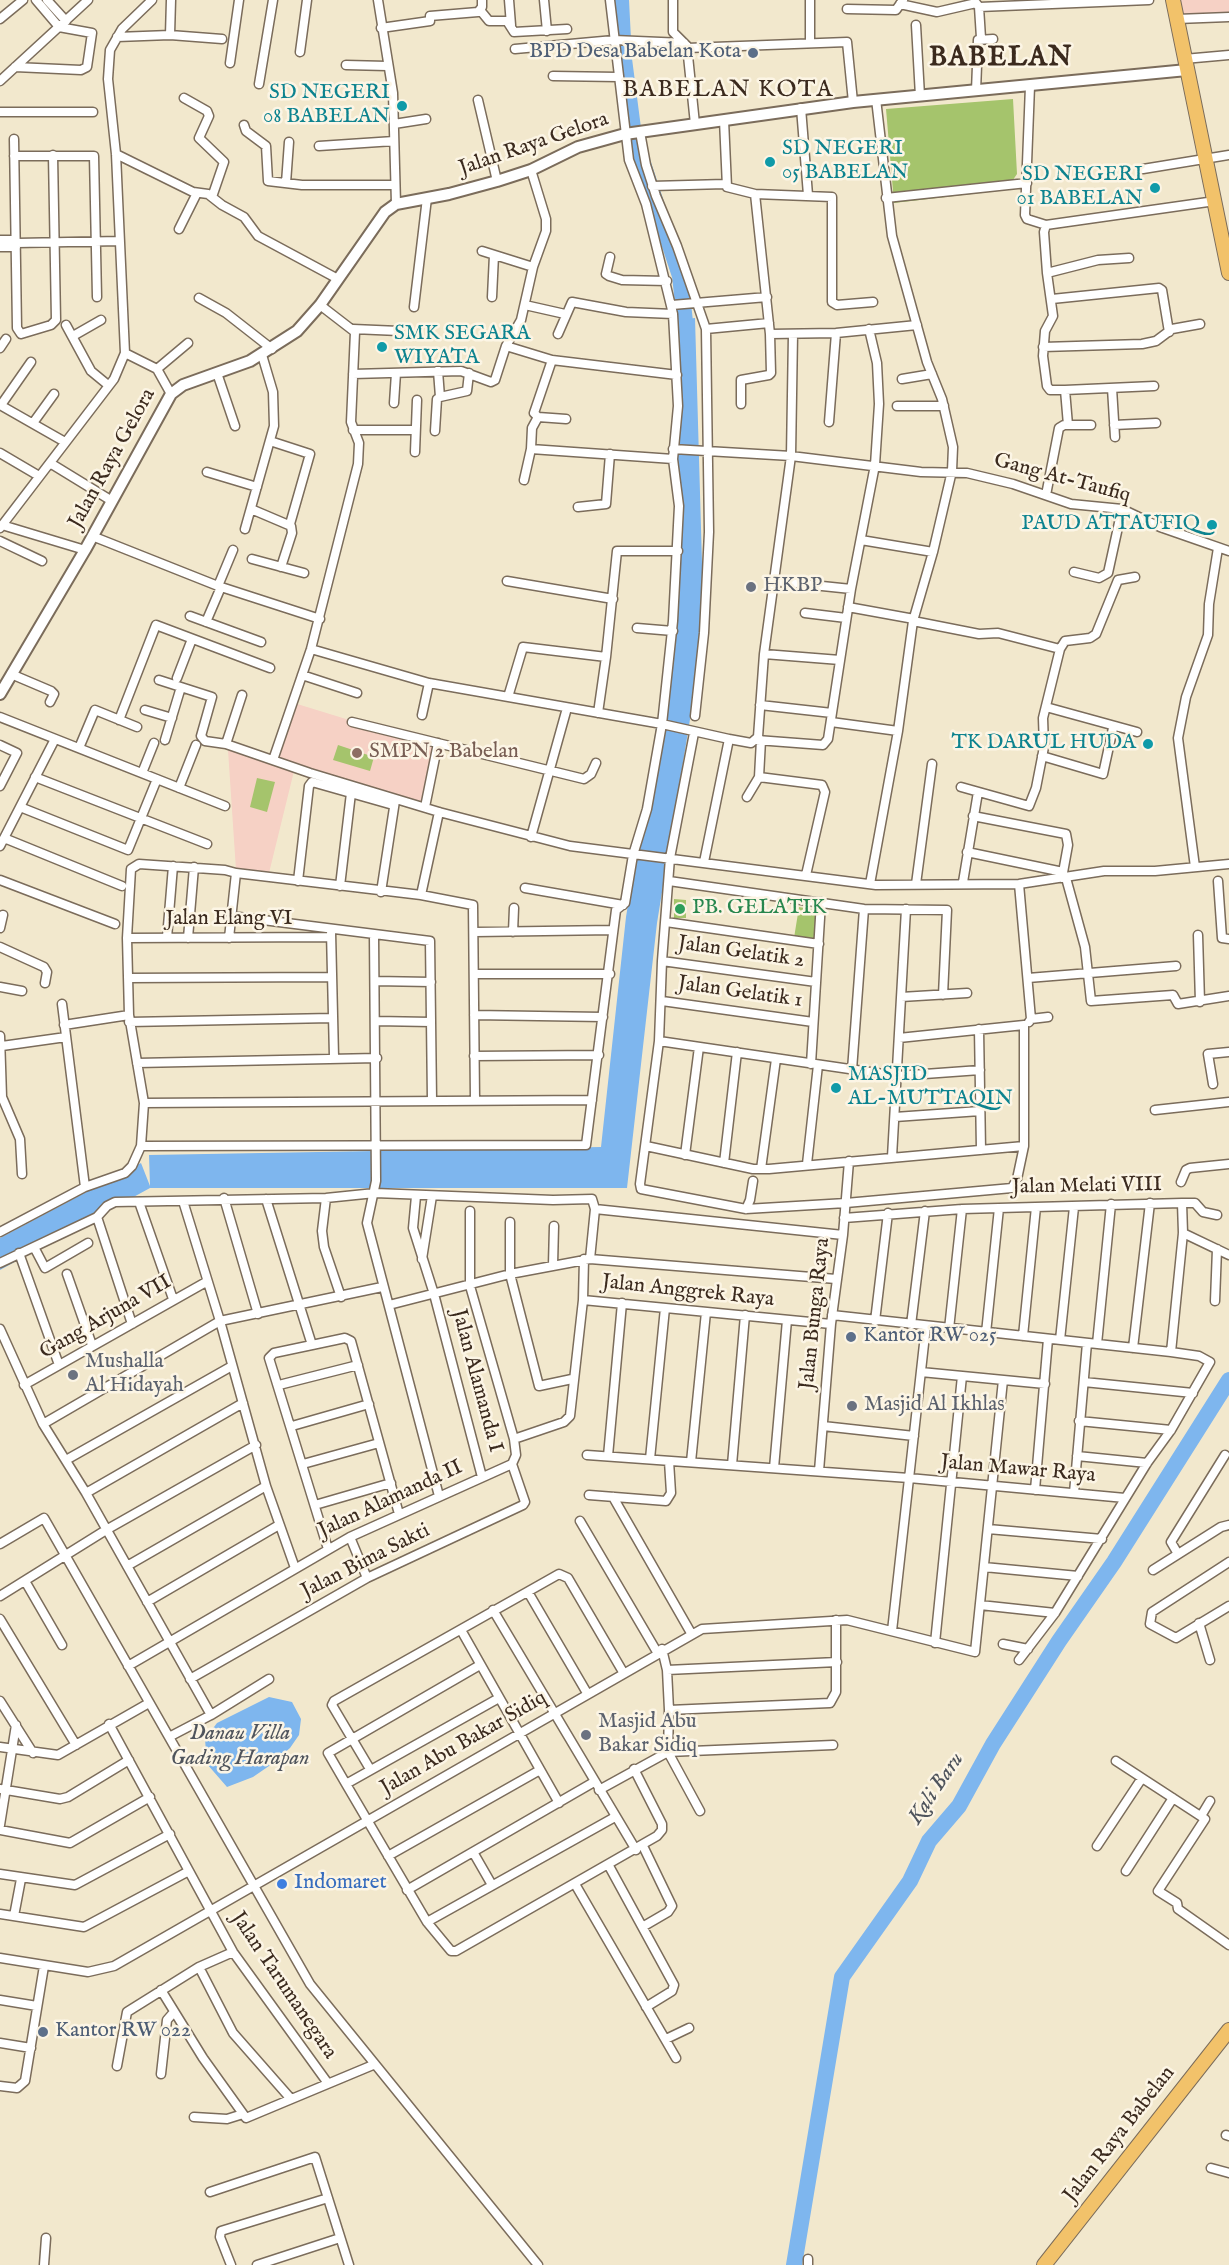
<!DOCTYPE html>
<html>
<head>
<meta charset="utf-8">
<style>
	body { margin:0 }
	canvas { display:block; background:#f2e8cd }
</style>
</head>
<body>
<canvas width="1229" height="2265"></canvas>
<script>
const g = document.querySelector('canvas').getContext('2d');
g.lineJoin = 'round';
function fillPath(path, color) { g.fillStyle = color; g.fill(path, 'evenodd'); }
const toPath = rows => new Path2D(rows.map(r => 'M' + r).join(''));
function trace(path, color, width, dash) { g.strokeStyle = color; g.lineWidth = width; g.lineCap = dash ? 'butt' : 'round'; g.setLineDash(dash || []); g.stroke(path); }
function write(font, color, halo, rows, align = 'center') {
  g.font = font + ' "IM FELL English",serif'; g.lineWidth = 5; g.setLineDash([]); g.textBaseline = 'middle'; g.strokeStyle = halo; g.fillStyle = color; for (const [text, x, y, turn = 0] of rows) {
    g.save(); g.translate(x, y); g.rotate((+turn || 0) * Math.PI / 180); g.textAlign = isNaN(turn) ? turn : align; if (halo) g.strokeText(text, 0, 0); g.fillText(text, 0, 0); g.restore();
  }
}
const built = toPath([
	[1173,0,1229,0,1229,15,1177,19],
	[294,703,437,747,420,803,276,760],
	[228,750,294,771,269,873,236,870]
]);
const green = toPath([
	[1013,99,1017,174,1006,190,894,203,886,109],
	[338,745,374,757,370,771,333,760],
	[257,778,275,782,267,812,250,807],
	[674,899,686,900,686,918,674,918],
	[799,907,819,911,815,941,794,938]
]);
const water = toPath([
	[695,318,704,633,657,923,627,1188,150,1188,0,1270,0,1238,141,1163,150,1186,149,1155,601,1147,626,917,673,621,680,320],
	[269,1697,292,1702,301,1719,299,1735,290,1748,269,1766,253,1777,227,1787,207,1764,205,1739,217,1723]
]);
const river = toPath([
	[621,0,624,59,634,136,680,276,687,340],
	[794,2265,842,1977,910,1881,929,1841,959,1806,993,1744,1059,1641,1114,1562,1229,1380]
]);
const minor = toPath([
	[47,0,66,21],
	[378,0,393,93,396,204],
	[509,0,511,25],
	[544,0,547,31],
	[673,0,673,32,687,46,695,124],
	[900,4,937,12,976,3,979,7,981,38],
	[979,7,1149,0],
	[847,9,896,10,903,0],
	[480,10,489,21,507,21,514,32,567,29],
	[0,19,23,0],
	[1177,19,1229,17],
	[916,25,920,96],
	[381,28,430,21,430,16,478,12,482,7,482,0],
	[170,35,171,0],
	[117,37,170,35,222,39],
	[810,42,810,0],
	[687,48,847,42,853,102],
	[515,49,614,40,684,43],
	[300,52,307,0],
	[1184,59,1229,55],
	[230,63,239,0],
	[346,65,387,66],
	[15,67,81,70,87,67,92,33,59,27,36,0],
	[553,76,618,77],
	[0,81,88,0],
	[259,84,273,0],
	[1030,86,1025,215,1027,219,1046,225],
	[976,91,978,40,993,39],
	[184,98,207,111,209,116,199,138,224,162,212,197],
	[478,100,497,181],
	[801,108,808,195],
	[0,112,93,112],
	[724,120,727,187,755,194,770,334,771,373,769,375,741,380,741,404],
	[394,124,426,119],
	[244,125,246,131,266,146,268,181,302,185,394,185],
	[640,132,646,165,656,196,677,246,706,329,709,532,704,633,695,716],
	[14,139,17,328,21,334,51,325,56,320,53,155],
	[319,146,394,141],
	[116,154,193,192,208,194,222,205,244,217,258,236,338,279],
	[14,156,94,156,97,297],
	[1143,169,1229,155],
	[286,183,289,142],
	[652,186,725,184],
	[755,194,832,197,832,302,837,305,873,302],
	[886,198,1027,183],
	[179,229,197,193],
	[0,240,15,240],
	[17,243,120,241],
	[0,247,16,247],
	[482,251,533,267],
	[610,257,606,274,609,276,622,280,667,281],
	[1047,273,1098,260,1129,258],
	[492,297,494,255],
	[199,298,226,313,272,349],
	[1052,299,1159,288,1162,290,1169,332],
	[525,305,565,314],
	[672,305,767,297],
	[414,307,427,198],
	[66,325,91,371,108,385],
	[353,329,399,331],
	[706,329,769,323],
	[558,334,572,302,626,312,673,314],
	[770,334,836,333,917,325],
	[73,336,101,320],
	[506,346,552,360,677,375],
	[1043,347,1142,344,1156,341,1172,329,1200,324],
	[0,348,6,339],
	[125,353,157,369,171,394],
	[552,360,534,413,538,417,566,419],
	[157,369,188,343],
	[217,373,235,426],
	[353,374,461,371,491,382,495,380,506,346,521,320,533,267,546,231,546,219,531,170],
	[902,379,932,374],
	[1112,388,1115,437],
	[1065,390,1154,386],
	[440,397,467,391,469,373],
	[394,403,396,373],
	[0,405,65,442],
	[1,405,31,362],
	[897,406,944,406],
	[829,422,836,333],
	[33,423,54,394],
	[1068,425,1065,390,1050,390,1047,386,1043,356,1045,331,1053,316,1047,273,1044,232,1046,225,1215,201],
	[1114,425,1156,423],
	[353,430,415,430],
	[435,431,437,399,440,397,438,371],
	[270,441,310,454,290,524],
	[531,449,532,428,538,417],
	[673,449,791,456,921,472,967,473,1013,484,1071,504,1122,509,1160,527,1229,551],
	[415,452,417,400],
	[0,453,39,476],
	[50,463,112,501],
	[207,472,257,487],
	[524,480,531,449,673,459],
	[1046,495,1059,428,1064,425,1091,425],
	[578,507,606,504,610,454],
	[251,509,291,526,292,533,281,567],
	[2,525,85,550],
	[0,528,114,379,125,353,116,154,108,79,110,50,122,29,152,0],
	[245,529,274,426,273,392,262,355],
	[92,536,218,586,320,619],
	[861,540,933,552],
	[0,541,42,561],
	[252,559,304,573],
	[1074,572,1099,578,1108,573,1122,509],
	[507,581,613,599],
	[774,581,851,589],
	[218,586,233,550],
	[848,607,914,619],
	[805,613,846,618],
	[190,616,261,642],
	[913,621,979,634,998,633,1060,649,1043,718,1044,747,1036,788,1029,806,961,787],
	[206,622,221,587],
	[637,628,673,631],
	[311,649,429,683,662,724,729,739],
	[1060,649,1065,641,1090,638,1096,634,1118,580,1135,577],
	[764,654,840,660],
	[11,674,51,691,54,694,50,702],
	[302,675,357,693],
	[177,678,192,639],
	[159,680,212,697,201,736,205,741,226,744,310,773,439,812,570,846,876,885,1019,884,1104,871,1155,871,1229,864],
	[508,697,523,647,606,657,617,551,678,551],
	[760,705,832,713],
	[1046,707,1137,732],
	[145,710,172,718],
	[598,713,606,657],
	[422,715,429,683],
	[0,717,225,806],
	[119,720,156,625,270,668],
	[352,722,584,779,591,774,596,763],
	[831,722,898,731],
	[694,733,670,858,662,961,659,1041,640,1184,641,1189,746,1209,846,1203,1012,1188,1017,1179,1024,1146,1024,1025],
	[165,740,181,687],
	[757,740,823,745,828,739,851,589,875,465,879,404,877,363,869,329],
	[226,744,242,695],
	[0,745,17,753,0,786],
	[79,748,95,710,137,727],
	[1042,756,1103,774,1113,728],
	[273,760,311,649,358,464,359,443,351,422,355,332,320,305],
	[142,773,154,743],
	[35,777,207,844],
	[759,777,761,740],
	[179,788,196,745],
	[747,797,759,777,822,785,825,792,806,875],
	[20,807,128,850,157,779],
	[425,807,438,743],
	[973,816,1066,834,1068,845,1062,878],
	[531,837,567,708],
	[4,838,122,886],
	[0,846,55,739],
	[967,852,1063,872],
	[704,862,729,739,751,743,758,737,764,654,791,456,793,334],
	[1195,867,1178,738,1186,697,1208,635,1209,604,1218,548],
	[236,873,225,870,139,864,131,869,127,938,129,1015,144,1103,141,1146,586,1145,616,910,625,903,633,855,647,809,662,724,673,621,679,506,673,459,678,406,673,314,646,204,629,160,610,0],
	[1066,878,1085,947,1091,1001,1173,995,1178,1004,1229,996],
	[0,880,115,924],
	[298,881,309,786,312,782,393,805],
	[669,881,864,909,947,910,943,995],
	[1218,881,1222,938,1229,939],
	[963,882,978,792],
	[870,884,898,731,913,621,933,552,952,471,953,447,942,399,927,362,892,236,876,99],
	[916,884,932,764],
	[1019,884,1031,1019],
	[340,886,351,793],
	[525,888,623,905],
	[381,892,395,801],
	[421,895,439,812],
	[231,916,430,941,432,1100],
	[666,922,819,944],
	[0,928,3,915],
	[331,932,334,1057],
	[475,932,613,930],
	[513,932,514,908],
	[374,935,376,1181,367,1223,439,1496],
	[1198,935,1200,1002],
	[127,938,331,937],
	[167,938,173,866],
	[188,938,194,867],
	[229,938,236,873,421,895,473,905,475,1099],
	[0,947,44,967,47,972,45,983],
	[662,961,816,982],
	[474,974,610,974],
	[128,978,331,977],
	[1028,978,1176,966],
	[375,981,431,982],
	[0,987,22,991],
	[901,997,967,993],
	[662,1001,813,1022],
	[62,1004,85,1187],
	[474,1015,603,1017],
	[376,1021,431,1022],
	[129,1022,332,1018],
	[1029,1022,1031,1019,1048,1017],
	[64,1025,129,1015],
	[979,1029,981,1150],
	[0,1036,2,1097,20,1139,22,1174],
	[899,1038,1024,1025],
	[659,1041,897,1076,980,1070],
	[2,1046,66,1037],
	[474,1056,599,1055],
	[137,1063,377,1058],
	[811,1064,821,902],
	[852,1070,864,909],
	[1213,1084,1208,1054,1229,1052],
	[144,1103,592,1100],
	[1155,1110,1229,1102],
	[895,1117,980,1111],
	[646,1146,753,1169,769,1169,1024,1146],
	[685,1155,699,1047],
	[892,1157,906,909],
	[724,1163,737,1052],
	[807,1164,818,1065],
	[761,1169,776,1059],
	[1181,1182,1186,1170,1190,1168,1229,1164],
	[416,1196,413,1228,434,1294,482,1477],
	[224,1198,258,1314],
	[326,1198,322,1231,324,1247,341,1297],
	[266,1199,312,1345,274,1353,269,1358,328,1549],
	[183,1201,220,1321,266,1486,295,1568],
	[139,1202,173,1299],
	[1182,1203,1195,1203,1203,1212,1217,1215],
	[595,1209,843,1235],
	[746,1209,750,1200,753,1181],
	[97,1217,132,1324],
	[844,1218,962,1209,1182,1203,1183,1233,1171,1352],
	[510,1222,510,1274,539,1386,572,1379],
	[0,1232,85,1187,125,1173,132,1166,141,1146],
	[1183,1233,1229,1255],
	[34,1247,45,1268,88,1243],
	[19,1253,59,1365],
	[422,1259,432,1196],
	[584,1259,583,1300,831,1324],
	[0,1263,97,1217,107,1206,115,1202,326,1198,375,1193,553,1200,592,1199,595,1209,590,1259],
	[553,1265,554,1226],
	[67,1274,92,1345],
	[1215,1301,1217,1249],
	[389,1305,510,1274,590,1259,836,1279],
	[832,1315,1171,1352,1199,1356,1210,1362,1171,1430,1147,1463,1055,1613,1019,1660],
	[875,1321,888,1213],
	[911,1325,925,1211],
	[0,1329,43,1424,86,1493,211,1715,169,1737],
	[949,1329,962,1209],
	[986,1333,999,1208],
	[1023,1336,1036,1207],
	[1060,1340,1074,1207],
	[1097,1344,1111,1204],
	[312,1345,345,1338,351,1341,399,1514],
	[1133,1348,1150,1203],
	[921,1372,1045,1384],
	[1084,1382,1193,1393],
	[24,1385,206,1282],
	[279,1385,358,1365],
	[1079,1421,1171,1430],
	[43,1424,220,1321,382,1287],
	[292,1426,369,1404],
	[823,1426,914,1436],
	[514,1439,564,1422,570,1416,583,1300],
	[587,1455,909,1478,1125,1498],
	[608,1456,622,1303],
	[1077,1456,1147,1463],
	[650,1459,665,1308],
	[66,1460,232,1366],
	[691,1462,706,1312],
	[303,1464,379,1443],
	[732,1465,745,1315],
	[774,1468,787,1320],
	[819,1471,831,1324,843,1235,849,1161],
	[1035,1490,1048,1339],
	[86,1493,243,1403],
	[1074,1493,1087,1343],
	[589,1495,666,1501,671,1493,669,1461],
	[613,1497,691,1633],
	[315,1505,391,1483],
	[580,1521,657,1652],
	[988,1529,1102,1539],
	[350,1537,367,1578],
	[0,1544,44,1518,310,1984,538,2265],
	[1178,1554,1171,1542,1225,1455],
	[1229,1562,1152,1612,1150,1624,1176,1638,1229,1606],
	[127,1566,266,1486],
	[984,1567,1078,1576],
	[1153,1570,1221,1527,1229,1525],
	[25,1581,62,1645],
	[528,1592,587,1693],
	[0,1596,106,1530,256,1445],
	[147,1602,279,1525],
	[980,1605,1055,1613],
	[493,1610,636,1850],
	[0,1619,76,1745],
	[1199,1623,1210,1660],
	[461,1630,559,1803],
	[892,1631,926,1326],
	[935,1643,962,1376],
	[1003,1644,1028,1649],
	[662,1649,667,1670,669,1710,668,1752,833,1745],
	[128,1666,350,1537,512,1464,516,1455,514,1439,470,1286,470,1211],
	[667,1670,837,1662],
	[190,1679,367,1578,523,1505,525,1502,512,1464],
	[499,1698,346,1784,427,1922,451,1951,456,1951,657,1836,662,1830,662,1824,634,1769],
	[0,1701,33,1753],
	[669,1710,830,1703,836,1692,836,1620],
	[211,1715,269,1679],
	[109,1724,233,1952,327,2082],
	[0,1747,58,1755,149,1703],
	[1116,1761,1205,1819,1158,1891,1177,1903,1178,1909,1229,1945],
	[370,1769,332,1705,334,1701,559,1574,568,1578,623,1672],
	[346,1784,328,1753,480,1665],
	[0,1789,60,1799,68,1797,129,1760],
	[599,1790,668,1752,700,1811],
	[1201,1816,1210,1801],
	[0,1825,16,1725],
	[0,1830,70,1843,150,1797],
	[643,1846,672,1906,668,1912,644,1926],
	[1097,1846,1142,1778],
	[473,1852,492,1885],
	[388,1856,540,1770],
	[609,1866,674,1985,672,1991,646,2007],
	[1126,1871,1173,1798],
	[0,1874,75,1885,170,1834],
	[575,1884,676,2058],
	[407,1890,594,1782],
	[0,1914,84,1927,189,1871],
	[14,1916,21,1879],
	[427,1922,615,1817],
	[0,1958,88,1972,114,1966,702,1629,847,1620,975,1652,1003,1380],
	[199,1967,233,2033,291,2099],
	[161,1990,203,2058,246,2118,373,2065],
	[0,2000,37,2006],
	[666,2039,689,2028],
	[0,2043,31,2048],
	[117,2066,127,2012,199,1967,233,1952],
	[161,2074,167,2020,174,2012],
	[0,2086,17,2088,25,2081,44,1966],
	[194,2117,227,2119,243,2114],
	[1226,2135,1229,2136],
	[1211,2168,1229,2173],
	[210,2192,315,2157,349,2265],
	[44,2265,46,2238],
	[231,2265,220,2237,221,2231,328,2198],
	[257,2265,340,2238],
	[808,2265,808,2259]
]);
const tertiary = toPath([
	[0,694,85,550,171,394,183,385,250,361,297,331,320,305,385,212,396,204,449,194,497,181,531,170,578,147,625,134,853,102,1187,70]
]);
const primary = toPath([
	[1173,0,1229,273],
	[1044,2265,1229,2030]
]);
const markers = [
	[753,53,6,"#5c6f8a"],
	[402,106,6,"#0f9aa8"],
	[770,162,6,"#0f9aa8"],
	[1155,188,6,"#0f9aa8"],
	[382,347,6,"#0f9aa8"],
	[1212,525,6,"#0f9aa8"],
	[751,587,6,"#6b7280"],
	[1148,744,6,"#0f9aa8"],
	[357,753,6,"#8d6e63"],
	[680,909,6,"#2e9e5b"],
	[836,1088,6,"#0f9aa8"],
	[851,1337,6,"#5c6f8a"],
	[73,1375,6,"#6b7280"],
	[852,1406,6,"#6b7280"],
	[586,1735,6,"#6b7280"],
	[282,1884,6,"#3f7fe0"],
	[43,2032,6,"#5c6f8a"]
];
const serviceNames = [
	["BPD Desa Babelan Kota",741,53,"right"],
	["Kantor RW 025",863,1337],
	["Kantor RW 022",55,2032]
];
const cultureNames = [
	["SD NEGERI",390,94],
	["08 BABELAN",390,118],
	["SD NEGERI",782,150,"left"],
	["05 BABELAN",782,174,"left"],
	["SD NEGERI",1143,176],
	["01 BABELAN",1143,200],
	["SMK SEGARA",394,335,"left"],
	["WIYATA",394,359,"left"],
	["PAUD ATTAUFIQ",1200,525],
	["TK DARUL HUDA",1136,744],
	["MASJID",848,1076,"left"],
	["AL-MUTTAQIN",848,1100,"left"]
];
const streetNames = [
	["Jalan Raya Gelora",534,145,-19],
	["Jalan Raya Gelora",113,459,-61],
	["Gang At-Taufiq",1062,479,15],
	["Jalan Elang VI",229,920],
	["Jalan Gelatik 2",741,953,8],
	["Jalan Gelatik 1",740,993,8],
	["Jalan Melati VIII",1087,1187,-1],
	["Jalan Anggrek Raya",688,1292,6],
	["Jalan Bunga Raya",816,1314,-84],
	["Gang Arjuna VII",106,1318,-30],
	["Jalan Alamanda I",476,1381,75],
	["Jalan Mawar Raya",1018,1470,5],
	["Jalan Alamanda II",391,1500,-25],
	["Jalan Bima Sakti",366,1562,-27],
	["Jalan Abu Bakar Sidiq",464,1744,-30],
	["Jalan Tarumanegara",283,1986,56],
	["Jalan Raya Babelan",1120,2135,-52]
];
const worshipNames = [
	["HKBP",763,587],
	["Mushalla",85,1363],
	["Al Hidayah",85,1387],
	["Masjid Al Ikhlas",864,1406],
	["Masjid Abu",598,1723],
	["Bakar Sidiq",598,1747]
];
const educationNames = [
	["SMPN 2 Babelan",369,753]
];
const leisureNames = [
	["PB. GELATIK",692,909]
];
const shopNames = [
	["Indomaret",294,1884]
];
const waterNames = [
	["Danau Villa",240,1734],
	["Gading Harapan",240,1759],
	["Kali Baru",937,1789,-56]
];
const quarterNames = [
	["BABELAN KOTA",728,91]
];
const districtNames = [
	["BABELAN",1001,59]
];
fillPath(built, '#f6d1c5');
fillPath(green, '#a5c46c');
fillPath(water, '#7eb6ee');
trace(river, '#7eb6ee', 16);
trace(minor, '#7b6c5b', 11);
trace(tertiary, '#7b6c5b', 14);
trace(primary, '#7b6c5b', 16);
trace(minor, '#fff', 8);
trace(tertiary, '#fff', 10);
trace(primary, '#f2c26a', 14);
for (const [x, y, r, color] of markers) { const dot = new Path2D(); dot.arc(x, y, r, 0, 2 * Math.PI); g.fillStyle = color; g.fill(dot); trace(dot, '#fcf5e5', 2); }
write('21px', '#4e5e75', '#fcf5e5', serviceNames, 'left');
write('21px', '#0d838f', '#fcf5e5', cultureNames, 'right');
write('21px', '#3b2a1e', '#fcf5e5', streetNames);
write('21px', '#5b616d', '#fcf5e5', worshipNames, 'left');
write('21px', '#785e54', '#fcf5e5', educationNames, 'left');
write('21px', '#27864d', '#fcf5e5', leisureNames, 'left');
write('21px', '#366cbe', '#fcf5e5', shopNames, 'left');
write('italic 22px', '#4f545c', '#fcf5e5', waterNames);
g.letterSpacing = '1.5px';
write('24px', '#3b2a1e', '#fcf5e5', quarterNames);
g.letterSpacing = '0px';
g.letterSpacing = '1.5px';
write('bold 27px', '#3b2a1e', '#fcf5e5', districtNames);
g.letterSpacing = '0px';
</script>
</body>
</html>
